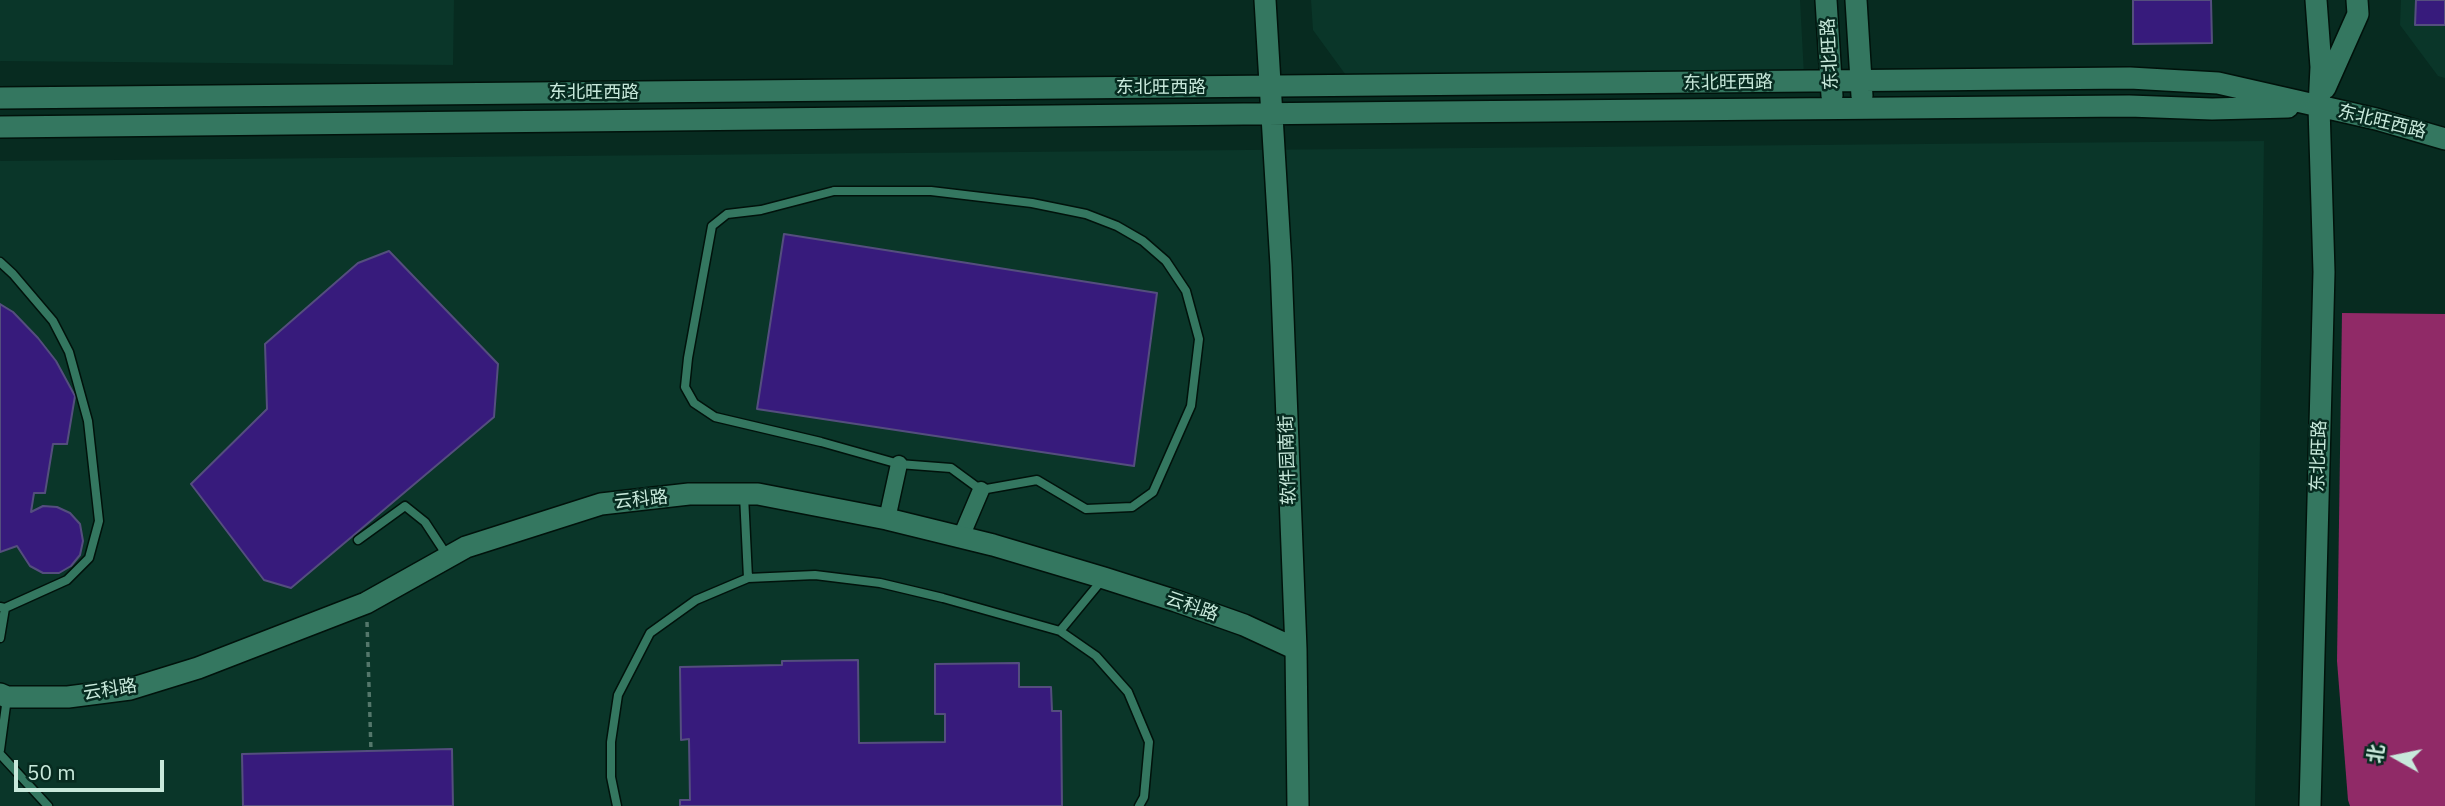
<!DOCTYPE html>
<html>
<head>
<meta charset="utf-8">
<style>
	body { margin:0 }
	#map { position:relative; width:2445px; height:806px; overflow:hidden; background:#072b20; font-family:"IBM Plex Sans","Noto Sans SC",sans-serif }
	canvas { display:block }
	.north { position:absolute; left:2361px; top:722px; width:70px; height:70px; -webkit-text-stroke:5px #072b20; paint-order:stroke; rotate:279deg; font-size:19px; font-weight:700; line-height:28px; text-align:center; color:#c8e9db }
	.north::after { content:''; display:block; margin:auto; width:24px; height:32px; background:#c8e9db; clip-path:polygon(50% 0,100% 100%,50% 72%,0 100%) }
	.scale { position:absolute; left:14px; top:760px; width:150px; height:32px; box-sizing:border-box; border:4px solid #c8e9db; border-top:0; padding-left:9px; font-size:21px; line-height:24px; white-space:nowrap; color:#c8e9db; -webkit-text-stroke:5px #072b20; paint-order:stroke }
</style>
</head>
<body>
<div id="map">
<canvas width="2445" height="806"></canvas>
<div class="north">北</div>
<div class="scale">50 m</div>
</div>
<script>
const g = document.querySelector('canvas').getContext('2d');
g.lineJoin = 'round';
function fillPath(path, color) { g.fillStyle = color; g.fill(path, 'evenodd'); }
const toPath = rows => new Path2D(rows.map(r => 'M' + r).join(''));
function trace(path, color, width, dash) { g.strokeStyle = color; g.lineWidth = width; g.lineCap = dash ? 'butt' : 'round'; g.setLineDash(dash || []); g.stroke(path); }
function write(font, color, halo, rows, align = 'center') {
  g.font = font + ' "IBM Plex Sans","Noto Sans SC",sans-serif'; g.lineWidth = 5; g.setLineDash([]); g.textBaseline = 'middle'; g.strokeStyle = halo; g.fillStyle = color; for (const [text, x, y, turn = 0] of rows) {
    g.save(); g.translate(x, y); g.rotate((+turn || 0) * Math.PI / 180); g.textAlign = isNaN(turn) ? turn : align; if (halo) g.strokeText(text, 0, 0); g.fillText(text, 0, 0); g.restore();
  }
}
const built = toPath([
	[0,0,454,0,453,65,0,61],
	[1311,0,1800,0,1804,75,1348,78,1313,30],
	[2401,0,2445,0,2445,78,2438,76,2400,25],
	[2264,141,2255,806,0,806,0,161]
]);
const forest = toPath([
	[2342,313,2445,314,2445,806,2350,806,2348,800,2337,661]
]);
const building = toPath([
	[2133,0,2211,0,2212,43,2133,44,2133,0],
	[2416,0,2445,0,2445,25,2415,25,2416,0],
	[784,234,1157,293,1134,466,757,409,784,234],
	[389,251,498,364,494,417,291,588,264,580,191,484,267,409,265,344,358,263,389,251],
	[0,304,13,312,38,338,56,361,75,396,67,444,53,444,45,493,34,493,31,512,43,506,57,507,70,513,80,524,83,541,80,555,71,566,59,573,43,573,30,566,17,546,0,552,0,304],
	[858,660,859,743,945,742,945,714,935,714,935,664,1019,663,1019,687,1051,687,1052,711,1061,711,1062,806,680,806,680,800,690,800,689,739,681,740,680,667,782,665,782,661,858,660],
	[452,749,453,806,243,806,242,754,452,749]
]);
const path = toPath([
	[367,622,371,751]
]);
const lane = toPath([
	[834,191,931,191,1032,203,1086,214,1117,226,1143,241,1166,261,1186,291,1199,339,1191,406,1153,492,1132,507,1086,509,1037,480,981,490,951,468,899,464,821,442,715,417,694,403,685,387,688,358,712,226,727,214,761,210,834,191],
	[0,262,13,274,53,321,69,352,88,421,99,521,89,558,67,580,5,608,0,607],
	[358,540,405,506,425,522,448,557],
	[748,578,815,575,880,583,943,598,1060,631],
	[1102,580,1060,631,1096,656,1128,692,1149,742,1144,797,1139,806],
	[0,638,5,608],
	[0,750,7,698],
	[0,754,48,806],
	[617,806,611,777,611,742,618,695,650,633,696,600,748,578,744,495]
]);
const street = toPath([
	[887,519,899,464],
	[961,537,981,490]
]);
const secondary = toPath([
	[1265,0,1281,265,1296,649,1298,806],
	[1826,0,1832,96],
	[1856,0,1862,96],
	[2325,88,2358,14,2357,0],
	[0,98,2130,78,2218,83,2376,119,2445,139],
	[0,127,1435,112,2129,106,2212,109,2288,107],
	[0,694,7,697,68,697,130,689,198,668,366,603,466,547,601,504,689,494,758,494,887,519,993,545,1104,578,1176,601,1244,625,1296,649],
	[2310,806,2324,272,2319,107,2321,67,2316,0]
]);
const streetNames = [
	["东北旺路",1830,54,-93],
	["东北旺西路",1728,83,-1],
	["东北旺西路",1161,88],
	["东北旺西路",594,93],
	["东北旺西路",2382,122,14],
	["东北旺路",2319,456,-88],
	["软件园南街",1288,460,-92],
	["云科路",641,500,-6],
	["云科路",1192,607,19],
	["云科路",110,690,-9]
];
fillPath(built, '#0a3629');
fillPath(forest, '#902a67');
fillPath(building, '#371b7c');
trace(building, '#544e7e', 2);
trace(lane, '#01120b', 11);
trace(street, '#01120b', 19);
trace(secondary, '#01120b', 24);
trace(path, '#54776b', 3.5, [5, 5]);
trace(lane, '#347760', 8);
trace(street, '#347760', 16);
trace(secondary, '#347760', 21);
write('18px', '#c8e9db', '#072b20', streetNames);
</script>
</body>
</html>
